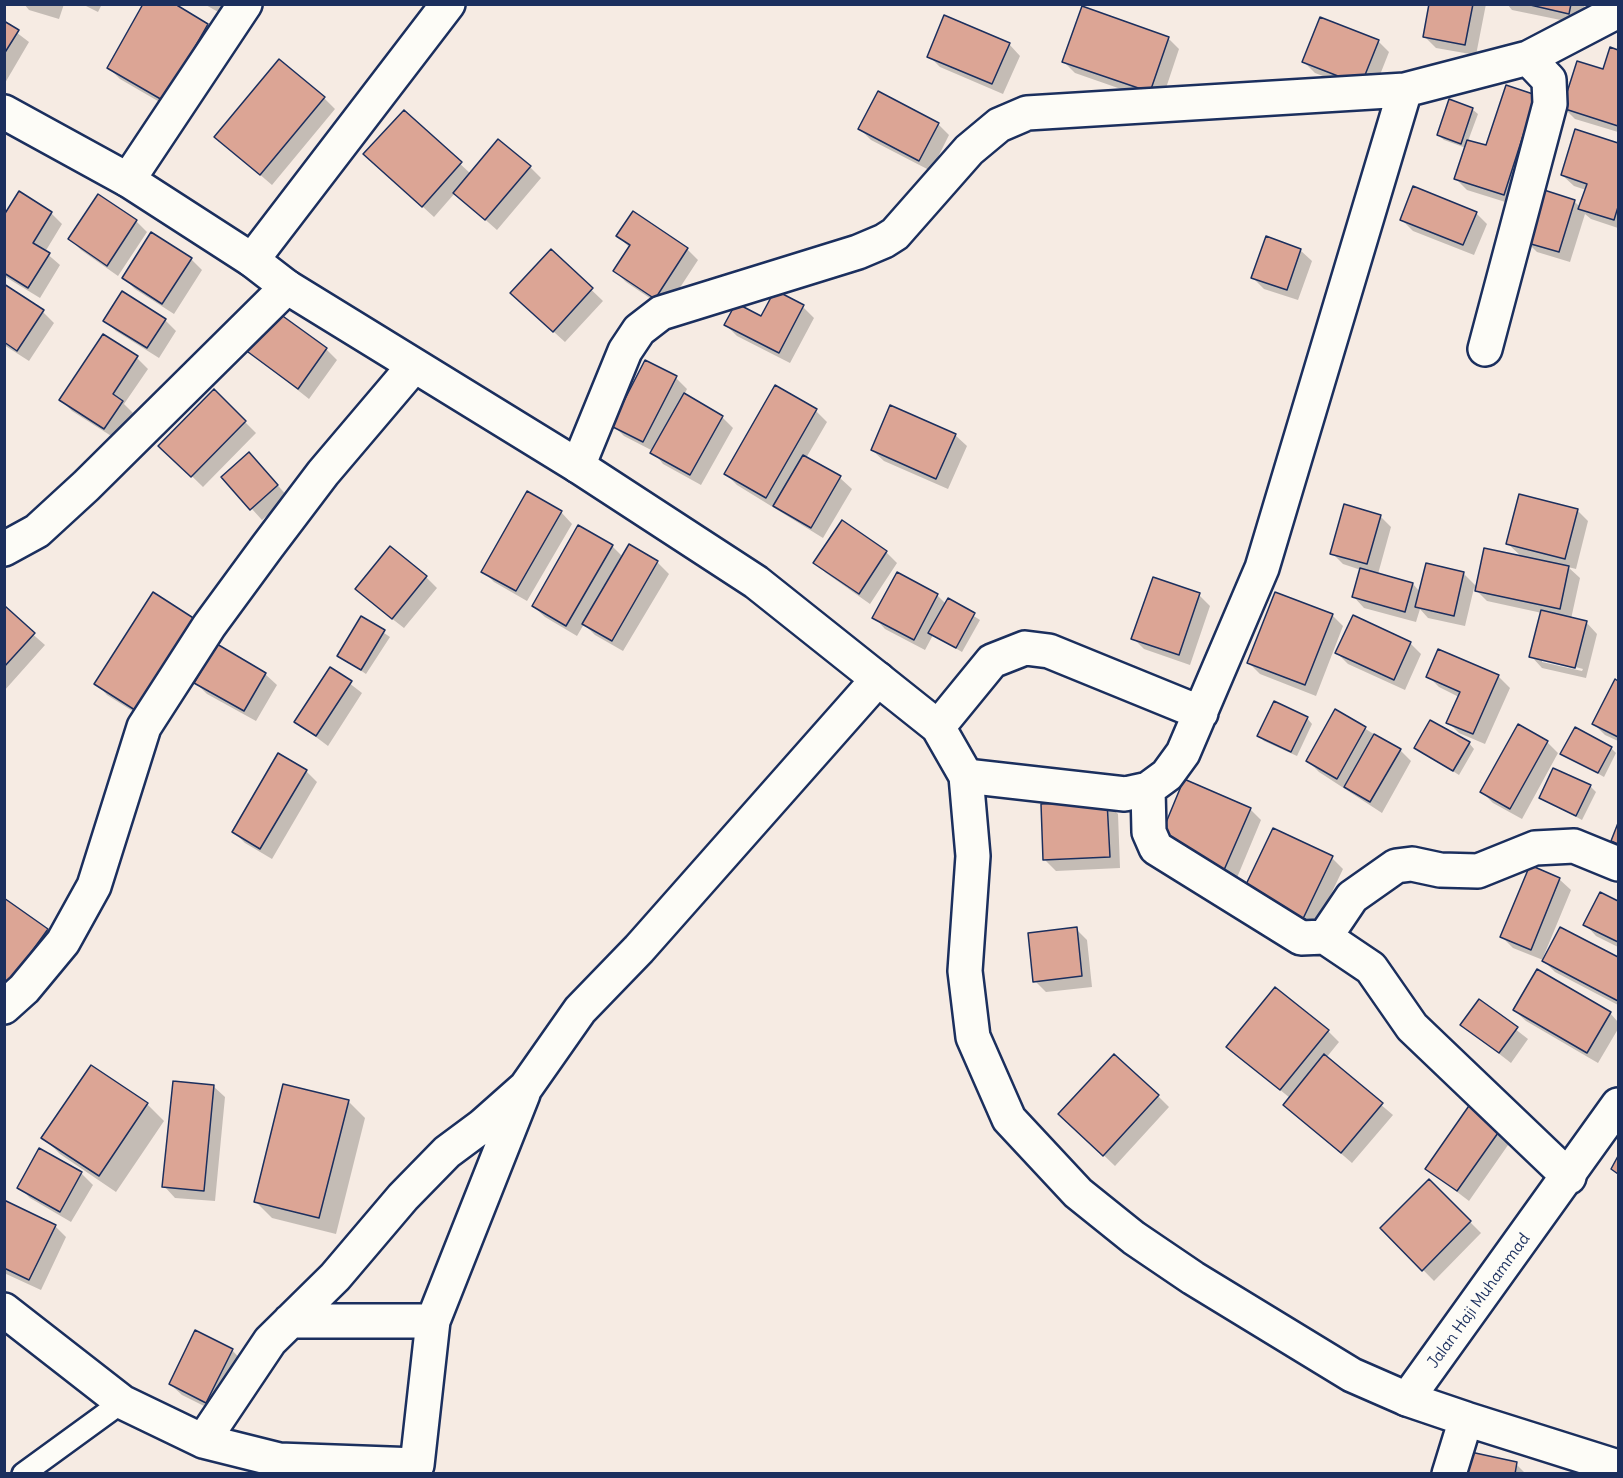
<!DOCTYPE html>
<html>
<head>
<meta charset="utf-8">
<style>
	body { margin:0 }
	#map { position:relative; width:1623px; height:1478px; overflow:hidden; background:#f6ebe3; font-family:Delius,sans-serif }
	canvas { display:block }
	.frame { position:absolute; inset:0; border:6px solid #1b2f5e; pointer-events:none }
</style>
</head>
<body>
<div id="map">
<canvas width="1623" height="1478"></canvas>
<div class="frame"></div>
</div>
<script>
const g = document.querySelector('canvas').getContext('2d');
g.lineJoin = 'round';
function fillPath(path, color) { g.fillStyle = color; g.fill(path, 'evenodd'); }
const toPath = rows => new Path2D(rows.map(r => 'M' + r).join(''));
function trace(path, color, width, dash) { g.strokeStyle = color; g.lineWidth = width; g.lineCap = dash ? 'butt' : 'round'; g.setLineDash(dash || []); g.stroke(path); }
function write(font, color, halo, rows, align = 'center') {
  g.font = font + ' Delius,sans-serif'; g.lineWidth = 6; g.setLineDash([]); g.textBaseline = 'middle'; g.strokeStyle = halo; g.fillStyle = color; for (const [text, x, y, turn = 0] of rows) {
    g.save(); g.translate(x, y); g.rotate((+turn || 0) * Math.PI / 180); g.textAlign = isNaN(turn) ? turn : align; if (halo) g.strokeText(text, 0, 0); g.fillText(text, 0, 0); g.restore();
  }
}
const shadow = toPath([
	[24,4,64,4,59,19,29,10],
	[82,4,102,4,98,12],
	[204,4,236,4,229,18],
	[1431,4,1486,4,1476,55,1436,48,1425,37],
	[1507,4,1585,4,1580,24,1512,10],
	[4,23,29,42,5,83],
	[207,25,218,36,175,111,120,79,109,68],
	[1168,38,1179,49,1161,103,1075,73,1064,62],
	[1378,41,1389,52,1372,95,1315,73,1304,62],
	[1009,44,1020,56,1003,94,940,67,929,56],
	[1611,49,1618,52,1618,132,1575,119,1564,108,1604,71],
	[1536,97,1515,205,1467,190,1456,179,1466,148,1444,140,1438,135,1472,109,1478,114,1468,141,1487,147],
	[324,98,335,109,272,185,216,137],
	[404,112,471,174,530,167,541,178,497,230,455,193,434,217,377,165],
	[938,124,949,135,931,171,871,140,860,129],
	[1576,131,1618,145,1618,228,1591,219,1585,214,1570,262,1537,252,1526,241,1574,201,1580,207,1586,190,1574,186,1562,175],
	[99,196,136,221,147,232,118,276,81,250,70,239],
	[51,213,62,224,45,252,60,265,40,298,4,276,4,217],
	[1476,213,1487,224,1474,255,1413,231,1402,220],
	[618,236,687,249,698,260,666,309,626,282,615,271,630,248],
	[1300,250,1312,261,1298,300,1264,289,1253,278],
	[551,251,603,301,565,342,523,304],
	[191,259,202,270,174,314,135,289,124,278],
	[4,286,43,312,54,323,29,361,4,345],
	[803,307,814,318,790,363,737,336,726,325],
	[105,320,165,320,176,331,159,358,116,331],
	[104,336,137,358,148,369,124,404,133,413,116,439,72,411,61,400],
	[246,349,326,349,337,360,309,399],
	[646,362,676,378,687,389,684,395,722,417,733,428,701,485,663,464,653,451,624,436,613,425],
	[214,391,256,433,203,487,161,446],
	[816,411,827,422,806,458,840,478,852,489,823,538,737,485,726,474],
	[955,435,967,446,948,489,884,461,872,450],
	[260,465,288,497,262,520,223,477],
	[1577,510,1588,521,1576,569,1568,567,1580,578,1571,619,1586,622,1597,634,1586,678,1542,668,1531,656,1542,613,1487,601,1474,588,1465,626,1428,618,1420,609,1416,622,1364,608,1353,596,1361,570,1343,564,1332,553,1380,516,1391,527,1378,574,1413,584,1420,592,1463,573,1477,587,1522,557,1507,543],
	[1542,658,1583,669,1582,671,1542,662],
	[561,512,572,524,527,601,494,582,483,571],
	[842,522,886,552,897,563,870,604,826,573,815,562],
	[612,546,623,557,629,546,658,563,669,574,623,651,595,635,584,624,577,636,545,617,533,606],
	[898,574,937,595,946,604,949,600,980,620,962,652,933,635,925,650,885,629,874,617],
	[426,577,437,588,404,628,368,600],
	[154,594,150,722,107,695,96,683],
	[1199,595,1210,606,1190,665,1144,649,1133,638],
	[4,609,45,645,4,691],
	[1332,615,1343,626,1316,696,1260,674,1249,663],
	[362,618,390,637,366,674,339,656],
	[1410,643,1421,654,1405,690,1348,664,1337,653],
	[1439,651,1499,677,1510,688,1485,744,1459,733,1448,722,1459,697,1439,687,1428,676],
	[331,669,362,693,328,746,296,722],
	[265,674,277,685,256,721,207,694,196,683],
	[1616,681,1618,683,1618,741,1605,735,1594,724],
	[1336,711,1400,750,1411,761,1382,813,1319,772,1308,761],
	[1307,718,1312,724,1297,756,1264,741,1259,736],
	[1547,742,1558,753,1522,819,1493,803,1482,792],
	[1469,743,1474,749,1459,775,1416,748],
	[1611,748,1616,753,1604,777,1562,753],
	[1554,770,1590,786,1596,792,1582,820,1541,798],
	[306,771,317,782,272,859,245,843,234,832],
	[1107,803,1118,814,1120,868,1056,871,1045,860],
	[1250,809,1261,820,1236,880,1171,853],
	[1274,830,1332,858,1343,869,1311,936,1253,908],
	[1559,879,1571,890,1542,960,1544,961,1561,929,1618,958,1618,1005,1555,972,1543,960,1513,948,1502,937],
	[1600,894,1618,903,1618,947,1596,936,1585,924],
	[4,899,58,941,10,1008],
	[1076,929,1087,940,1092,987,1046,992,1035,981],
	[1479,1001,1528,1039,1511,1063,1462,1025],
	[1514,1010,1610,1013,1618,1022,1618,1029,1598,1063,1526,1021],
	[1328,1031,1339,1042,1326,1058,1393,1115,1352,1163,1285,1105,1290,1098,1228,1047],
	[213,1086,225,1097,215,1201,175,1198,164,1186],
	[1158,1096,1169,1107,1115,1166,1072,1125],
	[348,1101,365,1118,336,1234,272,1218,255,1201],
	[1473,1102,1515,1135,1469,1201,1427,1169],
	[147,1104,164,1121,116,1192,60,1154,43,1137],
	[40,1150,82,1174,93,1185,71,1222,30,1198,19,1187],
	[1429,1181,1481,1233,1434,1281,1382,1228],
	[4,1202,55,1226,66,1237,41,1290,4,1273],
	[196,1332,232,1350,243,1362,218,1413,182,1395,170,1384],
	[1516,1464,1526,1474,1463,1474]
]);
const building = toPath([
	[143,4,175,4,208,24,164,101,107,68,143,4],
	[1429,4,1473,4,1465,45,1423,37,1429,4],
	[1526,4,1571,4,1569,14,1526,4],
	[1082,6,1169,37,1150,92,1062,62,1082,6],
	[944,15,1010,43,992,84,927,57,944,15],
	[1320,17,1379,40,1361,85,1302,62,1320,17],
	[4,21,19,30,4,54,4,21],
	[1610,47,1618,50,1618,126,1562,108,1577,61,1603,69,1610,47],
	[279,59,325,97,260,175,214,137,279,59],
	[1506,85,1536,95,1504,195,1454,179,1467,140,1486,145,1506,85],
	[878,91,939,123,919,161,858,129,878,91],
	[1449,99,1473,108,1461,144,1437,135,1449,99],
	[404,110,462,162,422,207,363,154,404,110],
	[1575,129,1618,143,1618,207,1614,220,1578,209,1587,184,1561,175,1575,129],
	[498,139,531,166,485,220,453,193,498,139],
	[1413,186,1477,212,1463,245,1400,220,1413,186],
	[1541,189,1575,200,1559,252,1524,242,1541,189],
	[19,191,52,212,33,243,50,253,28,288,4,273,4,215,19,191],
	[98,194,137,220,107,266,68,239,98,194],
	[633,211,688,248,655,299,613,271,630,245,616,236,633,211],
	[151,232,192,258,162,304,122,278,151,232],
	[1266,236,1301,249,1287,290,1251,278,1266,236],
	[551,249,593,288,553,332,510,293,551,249],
	[4,284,44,310,17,351,4,342,4,284],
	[775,290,804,305,779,353,724,325,736,303,761,316,775,290],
	[122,291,166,319,147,348,103,321,122,291],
	[273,309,327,348,298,389,244,349,273,309],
	[103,334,138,356,113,394,123,401,104,429,59,400,103,334],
	[645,360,677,376,643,442,611,426,645,360],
	[775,385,817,409,766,498,724,474,775,385],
	[214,389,246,421,191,477,158,446,214,389],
	[684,393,723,416,690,475,650,453,684,393],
	[890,405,956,434,936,479,871,450,890,405],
	[249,452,278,485,250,510,221,477,249,452],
	[803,455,841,476,811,528,773,506,803,455],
	[527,491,562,511,516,591,481,572,527,491],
	[1519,494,1578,509,1565,559,1506,544,1519,494],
	[1344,504,1381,515,1367,564,1330,554,1344,504],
	[842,520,887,551,859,594,813,563,842,520],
	[578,525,613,545,566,626,532,606,578,525],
	[629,544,658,561,612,641,582,624,629,544],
	[390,546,427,576,392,619,355,589,390,546],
	[1484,548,1569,566,1560,609,1475,591,1484,548],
	[1426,563,1464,572,1454,616,1415,607,1426,563],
	[1360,568,1413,583,1405,612,1352,597,1360,568],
	[897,572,938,594,914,640,872,618,897,572],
	[1153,577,1200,593,1179,655,1131,639,1153,577],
	[153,592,198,621,138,712,94,684,153,592],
	[1275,592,1333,614,1305,685,1247,663,1275,592],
	[948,598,975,613,956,648,928,633,948,598],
	[5,606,35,633,4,667,4,607,5,606],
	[1541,610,1587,621,1575,668,1529,657,1541,610],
	[1353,615,1411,642,1394,680,1335,653,1353,615],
	[361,616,385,630,361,670,337,656,361,616],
	[217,644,266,673,244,711,194,683,217,644],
	[1438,649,1499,675,1473,734,1446,723,1460,692,1426,677,1438,649],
	[330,667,352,681,316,736,294,722,330,667],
	[1615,679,1618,681,1618,737,1592,724,1615,679],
	[1274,701,1308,717,1291,752,1257,736,1274,701],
	[1335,709,1366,727,1337,779,1306,761,1335,709],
	[1430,720,1470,742,1453,771,1414,748,1430,720],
	[1518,724,1548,741,1510,809,1480,792,1518,724],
	[1575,727,1612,747,1598,773,1560,754,1575,727],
	[1374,734,1401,749,1370,802,1344,787,1374,734],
	[278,753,307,770,260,849,232,832,278,753],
	[1553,768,1591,785,1576,816,1539,798,1553,768],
	[1184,779,1251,808,1224,870,1158,842,1184,779],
	[1107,801,1110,857,1043,860,1041,804,1107,801],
	[1618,823,1618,844,1611,841,1618,823],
	[1273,828,1333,856,1300,925,1240,897,1273,828],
	[1530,865,1560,878,1531,950,1500,937,1530,865],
	[1600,892,1618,901,1618,942,1583,925,1600,892],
	[4,898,48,929,4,990,4,898],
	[1077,927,1082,976,1033,982,1028,933,1077,927],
	[1560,927,1618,957,1618,1001,1542,961,1560,927],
	[1537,969,1611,1012,1587,1053,1513,1010,1537,969],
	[1275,987,1329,1030,1280,1090,1226,1047,1275,987],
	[1479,999,1518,1027,1499,1053,1460,1025,1479,999],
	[1114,1054,1159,1095,1103,1156,1058,1114,1114,1054],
	[1324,1054,1383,1103,1341,1153,1283,1105,1324,1054],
	[91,1065,148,1103,99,1176,41,1138,91,1065],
	[173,1081,214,1085,204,1191,162,1187,173,1081],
	[283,1084,349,1100,319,1218,254,1202,283,1084],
	[1473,1100,1505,1123,1457,1191,1425,1169,1473,1100],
	[39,1148,82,1172,60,1212,17,1188,39,1148],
	[1618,1156,1618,1174,1611,1169,1618,1156],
	[1429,1179,1471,1221,1422,1271,1380,1228,1429,1179],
	[4,1200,56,1225,29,1280,4,1268,4,1200],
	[195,1330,233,1349,206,1403,169,1384,195,1330],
	[1466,1451,1517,1462,1515,1474,1461,1474,1466,1451]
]);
const lane = toPath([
	[23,1474,122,1402]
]);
const street = toPath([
	[128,180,245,4],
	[252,260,448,4],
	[1485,349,1550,104,1549,80,1528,58],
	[578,466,625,351,639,330,661,313,858,252,884,241,895,234,969,150,999,125,1027,113,1405,90,1528,58,1618,11],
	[4,549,37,531,86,486,287,287],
	[938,727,992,661,1025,648,1049,651,1201,713],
	[966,776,1125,794,1148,789,1167,775,1183,753,1262,568,1405,90],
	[1148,789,1149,832,1156,848,1301,938,1325,937,1352,897,1396,866,1412,864,1440,870,1478,871,1535,848,1574,846,1618,864],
	[1325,937,1371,968,1412,1027,1569,1177],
	[4,1007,24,989,63,942,94,886,144,727,209,626,267,547,323,473,413,367],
	[4,1310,122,1402,203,1441,279,1460,417,1465,433,1321,523,1094],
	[290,1321,433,1321],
	[1407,1399,1466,1419,1449,1474],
	[1466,1419,1618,1467],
	[203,1441,270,1341,335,1277,403,1197,447,1152,482,1126,526,1087,580,1010,639,949,878,679]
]);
const secondary = toPath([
	[4,112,128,180,252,260,287,287,578,466,756,582,938,727,966,776,973,856,965,971,973,1037,1009,1119,1078,1193,1134,1238,1193,1278,1352,1375,1407,1399,1618,1105]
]);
const streetNames = [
	["Jalan Haji Muhammad",1479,1301,-54]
];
fillPath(shadow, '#0003');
fillPath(building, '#dca595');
trace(building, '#1b2f5e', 1.5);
trace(lane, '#1b2f5e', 26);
trace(street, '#1b2f5e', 38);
trace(secondary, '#1b2f5e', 38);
trace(lane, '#fdfcf7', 21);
trace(street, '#fdfcf7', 33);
trace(secondary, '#fdfcf7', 33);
write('16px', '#1b2f5e', '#fdfcf7', streetNames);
</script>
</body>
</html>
